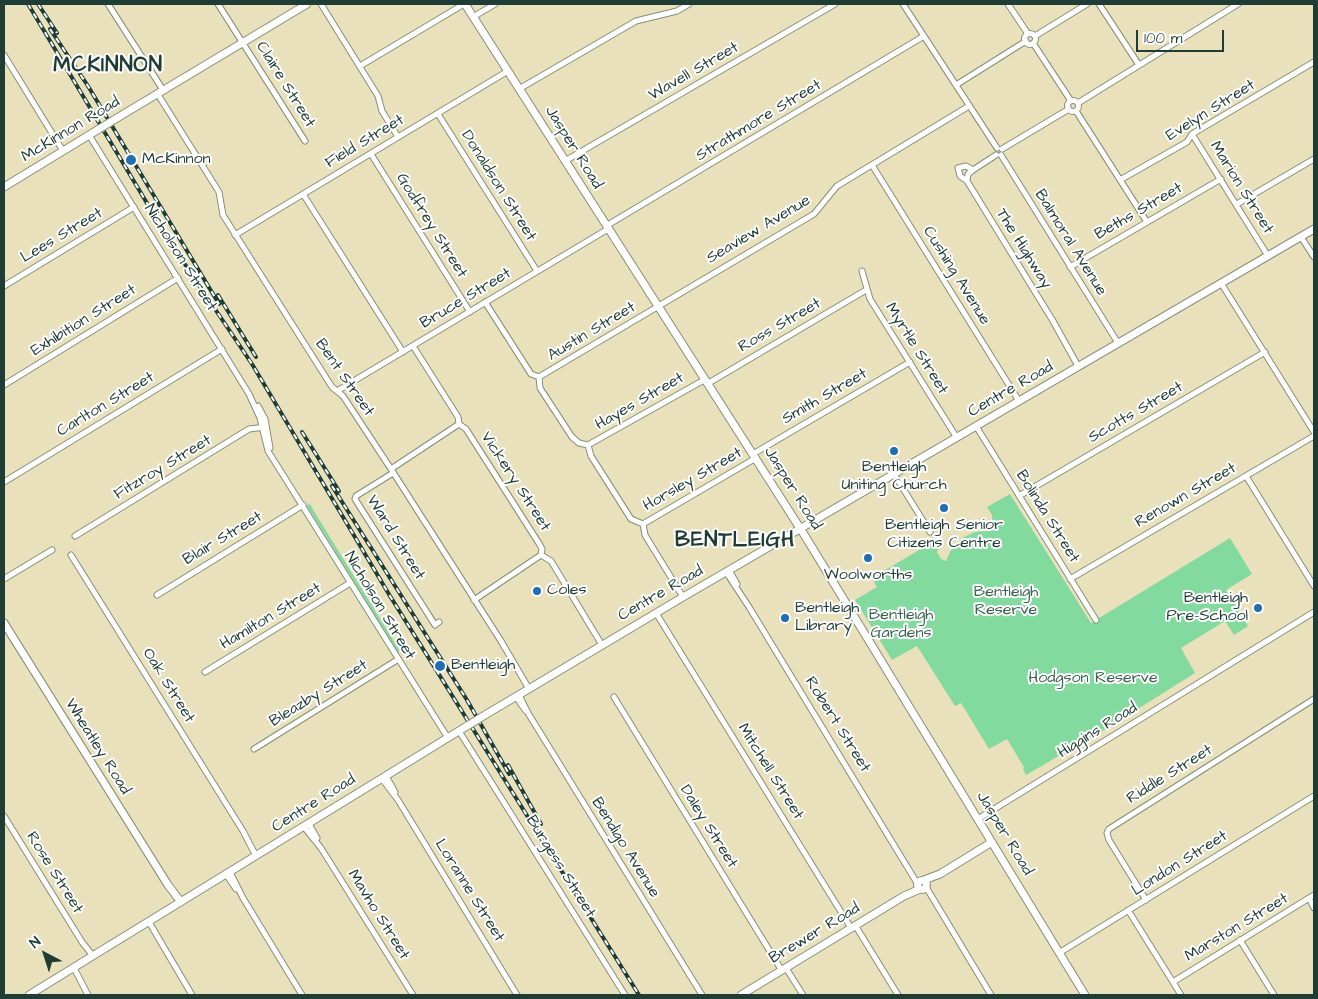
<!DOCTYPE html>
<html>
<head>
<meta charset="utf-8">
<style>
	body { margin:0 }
	#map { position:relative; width:1318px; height:999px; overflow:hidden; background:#e9e1bc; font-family:"Architects Daughter",sans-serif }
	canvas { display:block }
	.frame { position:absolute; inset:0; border:5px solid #1f3d34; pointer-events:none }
	.north { position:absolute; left:20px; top:929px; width:50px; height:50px; -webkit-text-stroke:4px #fff; paint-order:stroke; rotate:320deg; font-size:14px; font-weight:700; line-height:20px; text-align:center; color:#1f3d34 }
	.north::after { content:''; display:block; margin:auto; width:18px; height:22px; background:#1f3d34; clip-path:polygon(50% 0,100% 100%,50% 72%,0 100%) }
	.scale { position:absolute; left:1136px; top:30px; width:88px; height:22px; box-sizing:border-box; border:2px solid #1f3d34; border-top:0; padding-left:6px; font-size:15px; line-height:18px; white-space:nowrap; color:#1f3d34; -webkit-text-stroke:4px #fff; paint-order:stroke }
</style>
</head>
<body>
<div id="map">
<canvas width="1318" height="999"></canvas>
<div class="frame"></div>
<div class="north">N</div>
<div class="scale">100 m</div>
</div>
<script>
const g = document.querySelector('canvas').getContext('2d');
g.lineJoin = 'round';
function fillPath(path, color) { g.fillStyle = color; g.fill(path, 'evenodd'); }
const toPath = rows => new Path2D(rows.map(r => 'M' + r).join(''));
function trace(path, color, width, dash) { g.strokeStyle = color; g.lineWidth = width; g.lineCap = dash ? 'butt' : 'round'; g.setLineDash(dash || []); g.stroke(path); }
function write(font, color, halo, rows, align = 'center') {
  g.font = font + ' "Architects Daughter",sans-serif'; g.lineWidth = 4; g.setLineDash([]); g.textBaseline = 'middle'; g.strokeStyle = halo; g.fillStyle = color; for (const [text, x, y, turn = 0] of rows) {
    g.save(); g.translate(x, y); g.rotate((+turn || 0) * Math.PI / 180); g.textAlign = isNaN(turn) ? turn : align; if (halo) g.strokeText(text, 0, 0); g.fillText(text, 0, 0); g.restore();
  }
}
const green = toPath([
	[1010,494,1091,623,1230,538,1252,574,1226,590,1248,626,1234,635,1225,621,1181,648,1195,673,1063,756,1062,754,1026,775,1023,769,1024,767,1007,739,989,749,961,703,955,706,917,646,892,660,855,600,877,587,872,578,929,544,933,542,939,548,937,552,941,559,946,561,951,550,962,538,975,532,993,530,992,515,987,507],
	[309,503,400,651,398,652,307,506]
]);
const street = toPath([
	[108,4,163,90],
	[218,4,305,141],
	[321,4,378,96,382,111,398,137],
	[903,4,997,148],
	[1008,4,1028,34],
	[1099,4,1139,65],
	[473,17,495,4],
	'1024.5 39a5.5 5.5 0 1 1 11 0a5.5 5.5 0 1 1-11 0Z',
	[1035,36,1087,4],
	[1033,43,1071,101],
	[4,55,63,151],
	[360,66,464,4],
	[956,85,1026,41],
	[519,89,636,21,677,11,689,4],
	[157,93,219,192,223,215,332,387,343,396,391,469,501,641,529,689],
	'1067.5 106a5.5 5.5 0 1 1 11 0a5.5 5.5 0 1 1-11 0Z',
	[1078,103,1238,4],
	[1076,111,1147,222],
	[438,114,537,271],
	[1192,134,1268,256],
	[89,135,249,394,260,418,268,451,448,738],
	[1002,149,1069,109],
	[371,154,470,312],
	[996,155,973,170,968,174,967,181,1053,321,1078,366],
	[1001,155,1118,343],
	[565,161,835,4],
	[872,165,1019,401],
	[1120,180,1187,142,1192,134,1314,62],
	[967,181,960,176,958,168,966,166,973,170],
	[303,194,403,352],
	[1237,204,1314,159],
	[606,226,924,36],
	[235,235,508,71],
	[1301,237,1314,257],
	[1070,267,1221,179],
	[862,271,870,299,957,438],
	[1221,283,1314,432],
	[4,286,134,207],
	[485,302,531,374,539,377,540,388,572,437,579,443,588,445,591,456,631,519,643,524,645,535,683,597],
	[413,346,458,417,459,424,466,429,540,545,542,549,541,555],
	[539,377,814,214,837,186,969,106],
	[707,384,866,290],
	[4,385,178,278],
	[337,391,608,229],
	[258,406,265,419,270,448],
	[976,426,1096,620],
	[588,445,704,380],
	[753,454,910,362],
	[391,469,459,424],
	[393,473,356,496,355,499,435,625,439,622],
	[894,474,930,532],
	[1246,476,1314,586],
	[4,482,222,349],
	[1019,496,1265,352],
	[643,524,756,458],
	[75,536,249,429,266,427],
	[71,555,243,831,256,856],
	[541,555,551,561,602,645],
	[729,570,737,584],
	[726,572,749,607,917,883],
	[4,579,52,550],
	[1070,579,1314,436],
	[157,595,303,505],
	[474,600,541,555],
	[656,613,851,928],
	[205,672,350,583],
	[519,695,528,713,702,995],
	[516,697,526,711],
	[614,697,782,971],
	[459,731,625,995],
	[254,749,397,660],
	[386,776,395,792],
	[382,779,398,800,517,995],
	[4,816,82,942,93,956],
	[978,819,1314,612],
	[309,824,317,838],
	[304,827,321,848,413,995],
	[230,872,243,898,302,995],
	[226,874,236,889],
	[926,887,991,995],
	[1309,898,1314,908],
	[1146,900,1109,840,1107,833,1109,829,1314,699],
	[1128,910,1181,995],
	[149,922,192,995],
	[855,925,898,995],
	[1240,940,1274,995],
	[1059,953,1314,796],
	[74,968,88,995],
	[786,968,803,995],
	[1173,982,1314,895]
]);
const secondary = toPath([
	[465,4,805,536,1085,995],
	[117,118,307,4],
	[4,187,99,129],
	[4,623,168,885,181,902],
	[485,715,683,597,1314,229],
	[924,880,940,874,992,842],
	'917.5 885a4.5 4.5 0 1 1 9 0a4.5 4.5 0 1 1-9 0Z',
	[29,995,467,726],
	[741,995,904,896,920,889]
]);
const rail = toPath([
	[28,4,172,245,252,364,390,596,639,995],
	[38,4,57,33],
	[50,29,88,86,219,304],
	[218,295,256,357],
	[302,432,339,491],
	[332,486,467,700,509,774],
	[508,765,541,824]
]);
const secondaryBridge = toPath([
	[99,129,117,118],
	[467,726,485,715]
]);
const markers = [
	[131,160,6,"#1f6fb2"],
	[894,451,5,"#1f6fb2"],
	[944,508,5,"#1f6fb2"],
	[868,558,5,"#1f6fb2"],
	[537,591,5,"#1f6fb2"],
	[1258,608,5,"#1f6fb2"],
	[785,618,5,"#1f6fb2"],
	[440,666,6,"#1f6fb2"]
];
const streetNames = [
	["Wavell Street",694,72,-30],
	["Claire Street",285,85,58],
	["Evelyn Street",1211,111,-32],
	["Strathmore Street",759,121,-31],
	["McKinnon Road",71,130,-31],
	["Field Street",365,142,-31],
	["Jasper Road",573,148,58],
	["Donaldson Street",498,186,58],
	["Marion Street",1241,188,58],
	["Beths Street",1139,212,-30],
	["Godfrey Street",431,226,58],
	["Seaview Avenue",759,230,-31],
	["Lees Street",62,236,-31],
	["Balmoral Avenue",1070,243,58],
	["The Highway",1023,249,58],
	["Nicholson Street",180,258,58],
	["Cushing Avenue",956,276,58],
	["Bruce Street",466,299,-31],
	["Exhibition Street",84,321,-32],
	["Ross Street",780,326,-30],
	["Austin Street",592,332,-31],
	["Myrtle Street",916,349,58],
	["Bent Street",344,378,55],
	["Centre Road",1011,390,-30],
	["Smith Street",825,397,-30],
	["Hayes Street",640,402,-30],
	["Carlton Street",106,405,-31],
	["Scotts Street",1136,413,-30],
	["Fitzroy Street",163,468,-31],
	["Horsley Street",693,480,-30],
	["Vickery Street",515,482,57],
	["Jasper Road",792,489,58],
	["Renown Street",1186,496,-30],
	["Bolinda Street",1047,517,58],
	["Ward Street",395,538,58],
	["Blair Street",223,539,-31],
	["Centre Road",661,594,-30],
	["Nicholson Street",379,606,59],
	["Hamilton Street",271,617,-31],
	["Oak Street",168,686,58],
	["Bleazby Street",319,694,-32],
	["Robert Street",837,725,58],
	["Higgins Road",1098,731,-32],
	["Wheatley Road",97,747,58],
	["Mitchell Street",770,772,58],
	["Riddle Street",1170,775,-32],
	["Centre Road",314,804,-32],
	["Daley Street",708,827,58],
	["Jasper Road",1004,834,59],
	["Bendigo Avenue",625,848,58],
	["London Street",1180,864,-32],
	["Burgess Street",560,867,58],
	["Rose Street",54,873,58],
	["Loranne Street",469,891,58],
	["Mavho Street",378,915,58],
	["Marston Street",1237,928,-31],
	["Brewer Road",815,934,-31]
];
const poiNames = [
	["McKinnon",142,160],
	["Bentleigh",894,468,"center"],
	["Uniting Church",894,486,"center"],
	["Bentleigh Senior",944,526,"center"],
	["Citizens Centre",944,544,"center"],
	["Woolworths",868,576,"center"],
	["Coles",547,591],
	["Bentleigh",1248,599,"right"],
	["Pre-School",1248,617,"right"],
	["Bentleigh",795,609],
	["Library",795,627],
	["Bentleigh",451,666]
];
const parkNames = [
	["Bentleigh",1006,593],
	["Reserve",1006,611],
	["Bentleigh",901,616],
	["Gardens",901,634],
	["Hodgson Reserve",1093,679]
];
const districtNames = [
	["MCKINNON",108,67],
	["BENTLEIGH",735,542]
];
fillPath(green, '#83da9e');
trace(street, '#848f78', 7);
trace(secondary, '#848f78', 9);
trace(street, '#fff', 5);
trace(secondary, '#fff', 7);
trace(rail, '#1f3d34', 4);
trace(rail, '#fff', 2, [5.5]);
trace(secondaryBridge, '#848f78', 9, []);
trace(secondaryBridge, '#fff', 7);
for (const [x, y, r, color] of markers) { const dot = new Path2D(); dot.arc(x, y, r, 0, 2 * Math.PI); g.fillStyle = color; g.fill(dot); trace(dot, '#fff', 2); }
write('16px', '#1f3d34', '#fff', streetNames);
write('16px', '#1f3d34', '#fff', poiNames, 'left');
write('16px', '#38644e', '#fff', parkNames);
g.letterSpacing = '1px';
write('bold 21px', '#1f3d34', '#fff', districtNames);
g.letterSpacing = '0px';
</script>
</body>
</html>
